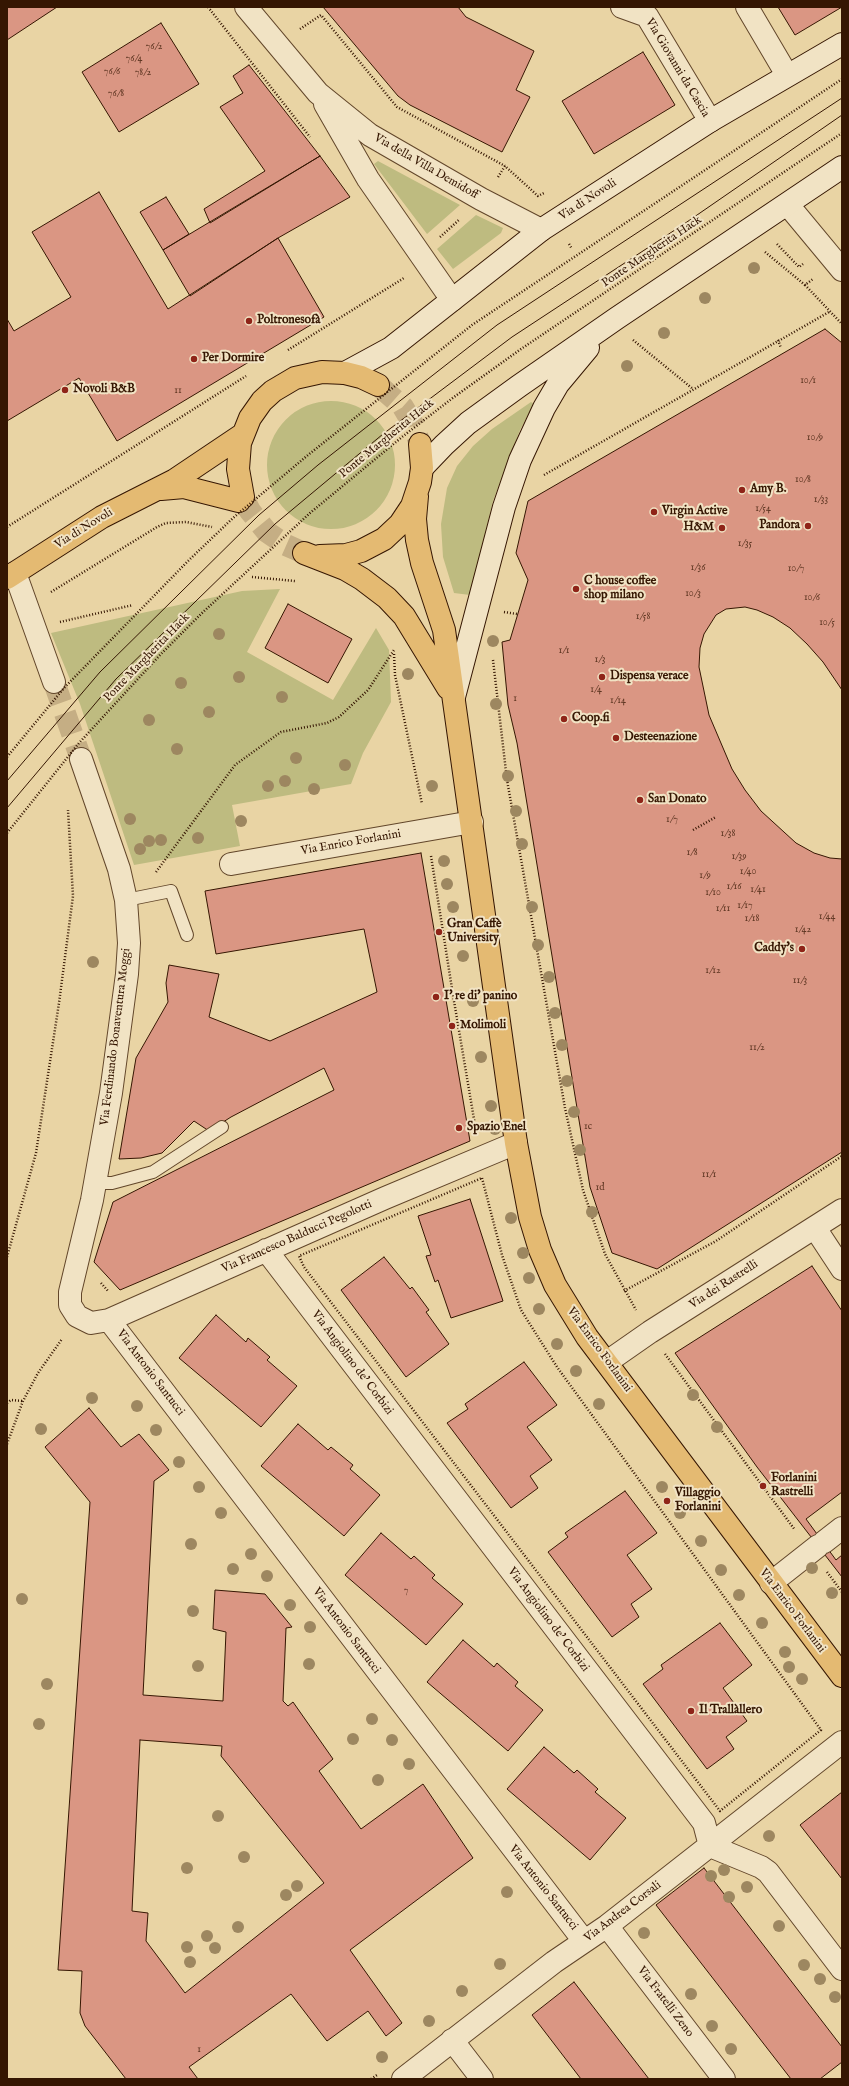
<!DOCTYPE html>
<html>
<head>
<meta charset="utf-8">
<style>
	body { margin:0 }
	#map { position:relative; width:849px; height:2086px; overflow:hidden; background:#e9d4a4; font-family:"IM FELL English",serif }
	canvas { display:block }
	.frame { position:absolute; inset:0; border:8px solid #351602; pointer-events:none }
</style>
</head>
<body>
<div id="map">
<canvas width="849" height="2086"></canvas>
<div class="frame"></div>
</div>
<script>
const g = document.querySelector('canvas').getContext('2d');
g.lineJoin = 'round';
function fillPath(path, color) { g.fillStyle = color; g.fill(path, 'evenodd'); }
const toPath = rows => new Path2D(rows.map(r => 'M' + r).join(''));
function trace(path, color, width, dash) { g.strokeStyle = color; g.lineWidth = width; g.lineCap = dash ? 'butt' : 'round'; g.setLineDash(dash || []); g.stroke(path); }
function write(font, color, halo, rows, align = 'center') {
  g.font = font + ' "IM FELL English",serif'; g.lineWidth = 4; g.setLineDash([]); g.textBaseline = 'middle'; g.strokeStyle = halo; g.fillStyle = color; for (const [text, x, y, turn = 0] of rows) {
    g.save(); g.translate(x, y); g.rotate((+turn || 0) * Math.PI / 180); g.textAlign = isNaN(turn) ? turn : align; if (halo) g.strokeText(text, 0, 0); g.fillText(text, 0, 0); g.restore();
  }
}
const green = toPath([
	[378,161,460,205,427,234,374,164],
	[476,215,503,228,501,233,453,269,437,249],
	'267 465a64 64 0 1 1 128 0a64 64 0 1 1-128 0Z',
	[531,402,534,404,520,430,493,501,470,595,454,593,443,557,441,524,447,488,457,466,473,446,492,429],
	[280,589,247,652,333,700,376,628,389,650,391,702,363,753,351,784,232,805,240,846,134,865,80,704,51,633,242,591]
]);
const building = toPath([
	[7,7,57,7,7,40,7,7],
	[323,7,458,7,466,17,534,51,516,90,530,97,502,152,410,105,398,96,323,7],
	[778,7,842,7,795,35,778,7],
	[161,23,199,84,119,132,82,72,161,23],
	[643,52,675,105,594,154,562,101,643,52],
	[249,65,320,156,210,223,204,209,265,171,220,107,243,93,233,76,249,65],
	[320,156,350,197,278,238,190,296,163,250,320,156],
	[99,192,168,309,278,238,324,317,117,441,79,378,7,421,7,319,14,331,71,297,32,232,99,192],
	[166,197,189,234,163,250,140,212,166,197],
	[825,329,842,343,842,690,823,662,807,644,790,628,773,617,757,610,745,607,726,609,716,615,704,634,700,648,699,667,709,715,732,769,745,790,761,811,796,843,814,853,830,858,842,859,842,1152,657,1269,612,1253,590,1187,517,743,508,705,502,642,510,640,528,580,516,553,528,501,825,329],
	[288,604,352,639,328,683,265,648,288,604],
	[421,853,470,1141,120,1290,94,1262,113,1202,334,1090,324,1068,231,1117,209,1131,194,1121,162,1153,141,1158,119,1159,136,1058,168,1002,166,983,169,965,219,974,209,1017,270,1041,377,992,364,929,216,954,205,891,421,853],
	[470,1199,503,1301,451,1318,438,1280,435,1282,426,1256,431,1255,418,1216,470,1199],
	[384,1257,410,1289,412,1287,429,1310,426,1312,449,1344,406,1377,341,1290,384,1257],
	[812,1266,842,1311,842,1492,806,1519,836,1560,842,1555,842,1577,757,1467,675,1353,812,1266],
	[216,1315,246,1342,248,1338,270,1357,267,1360,297,1386,261,1427,179,1358,216,1315],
	[524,1362,557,1405,527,1427,552,1460,530,1476,538,1488,511,1508,447,1423,468,1409,465,1404,524,1362],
	[89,1408,121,1447,139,1434,169,1470,154,1481,143,1695,223,1701,226,1632,213,1629,215,1590,265,1594,292,1627,286,1628,283,1701,288,1706,293,1702,333,1759,319,1771,361,1829,423,1784,473,1858,350,1950,402,2023,386,2036,368,2011,327,2041,291,1994,189,2067,198,2079,126,2079,85,2026,80,2013,82,1971,58,1970,90,1502,45,1447,89,1408],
	[140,1740,222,1746,221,1756,324,1883,185,1993,146,1941,148,1913,132,1911,140,1740],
	[298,1424,328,1450,331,1447,353,1465,350,1469,380,1495,344,1536,261,1466,298,1424],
	[625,1491,657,1533,627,1555,652,1589,631,1604,639,1617,612,1637,548,1552,568,1537,565,1533,625,1491],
	[381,1533,411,1559,414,1556,435,1575,432,1578,463,1604,426,1645,345,1575,381,1533],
	[720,1623,752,1665,723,1688,747,1721,726,1737,734,1749,707,1769,643,1684,663,1669,661,1665,720,1623],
	[463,1640,494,1667,497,1663,518,1682,515,1686,543,1710,508,1751,427,1682,463,1640],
	[544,1747,574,1773,577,1770,598,1789,595,1792,626,1818,590,1860,507,1789,544,1747],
	[842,1792,842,1879,800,1825,842,1792],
	[704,1868,842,2047,842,2062,820,2079,791,2079,656,1905,704,1868],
	[574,1982,649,2079,581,2079,532,2015,574,1982]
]);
const streetTunnel = toPath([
	[54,682,81,759]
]);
const primaryTunnel = toPath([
	[378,385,403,407,413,424,420,444],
	[243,497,250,511,267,532,286,545,304,553]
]);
const path = toPath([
	[208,7,310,137],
	[300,29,321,15,397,107,505,166],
	[498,177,505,166,538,196,544,193],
	[440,237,460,219],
	[569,244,572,249],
	[777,244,799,267,803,264],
	[765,252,805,285,813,279],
	[805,285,842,324],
	[633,340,693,389],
	[778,340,781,348],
	[288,350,404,278],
	[544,475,829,312],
	[7,527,246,376],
	[252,577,295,581],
	[51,592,157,527,166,523,186,522,212,527],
	[504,612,517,614],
	[60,622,133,605],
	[394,654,395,675,422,804],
	[493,660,507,780,565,1108,583,1190,605,1254,636,1310],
	[693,830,716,817],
	[431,856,453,995,476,1131],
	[156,872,235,765,281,732,327,723,339,717,368,690,394,650],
	[482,1178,502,1255,521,1310,557,1367,821,1730,720,1811,304,1267,299,1256,482,1178],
	[7,1257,36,1153,59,1003,73,896,68,810],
	[101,1283,108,1291],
	[624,1291,716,1241,842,1156],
	[665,1354,795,1530],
	[7,1403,11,1400,23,1401],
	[7,1444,23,1401,38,1373,62,1339],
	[827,1572,842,1592],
	[371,2079,377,2075]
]);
const lane = toPath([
	[126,900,171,891,187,935],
	[95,1183,112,1183,153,1172,222,1127]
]);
const street = toPath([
	[246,7,318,93,370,135,481,199,541,230],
	[622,7,647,16,710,121],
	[747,7,787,75],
	[325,104,368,179,452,300],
	[788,205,842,270],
	[15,573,54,682],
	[81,759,119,869,126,900,129,943,127,974,111,1093,92,1200,70,1292,70,1305,77,1316,91,1323,109,1320,385,1198,516,1143],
	[231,864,472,822],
	[815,1228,842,1269],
	[266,1250,704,1823,710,1846,761,1867,768,1872,842,1969],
	[109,1320,584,1941],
	[607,1362,650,1332,842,1210],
	[824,1542,842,1528],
	[771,1583,818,1546],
	[607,1926,724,2079],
	[452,2040,482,2079],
	[403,2079,554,1962,607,1926,842,1742]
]);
const secondary = toPath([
	[345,373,391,348,541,230,710,121,842,44],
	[422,468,444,445,468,423,519,386,617,318,842,167],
	[454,697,504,507,520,460,544,408,558,384,588,348]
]);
const primary = toPath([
	[161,489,184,487,239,501],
	[417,496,415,519,417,540,422,563,444,630,516,1143,530,1217,540,1250,555,1285,587,1337,842,1676],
	[243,497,238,469,240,443,250,418,262,401,273,391,295,378,322,372,345,373,361,377,378,385],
	[304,553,345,569,362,579,387,598,404,616,448,688],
	[320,556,346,555,361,551,384,539,400,524,412,506,420,482,422,468,420,444],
	[7,578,102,517,175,480,242,435]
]);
const tram = toPath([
	[7,781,100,672,259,515,318,465,497,325,842,98],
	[7,808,116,679,275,524,383,434,512,337,684,224,842,115]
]);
const pathBridge = toPath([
	[7,757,64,688,188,561,233,518,308,455,472,325,842,79],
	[7,833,79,743,160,655,201,614,310,513,402,437,454,397,521,349,842,133]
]);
const trees = [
	[754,268],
	[705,298],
	[664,333],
	[627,366],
	[219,634],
	[493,641],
	[408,674],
	[239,677],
	[181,683],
	[282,697],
	[496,704],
	[209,712],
	[149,720],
	[177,749],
	[296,758],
	[345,765],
	[508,776],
	[285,781],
	[268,786],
	[432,786],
	[314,789],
	[516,811],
	[130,819],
	[241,821],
	[198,838],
	[161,840],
	[149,841],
	[522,844],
	[140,849],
	[444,861],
	[447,884],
	[453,907],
	[532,907],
	[538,945],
	[463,956],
	[93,962],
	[549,977],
	[473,1001],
	[555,1013],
	[562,1045],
	[481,1057],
	[567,1081],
	[491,1106],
	[574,1112],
	[495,1129],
	[580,1150],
	[592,1212],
	[511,1218],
	[523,1253],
	[529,1278],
	[539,1309],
	[557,1344],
	[576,1371],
	[693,1395],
	[92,1398],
	[599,1404],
	[137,1406],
	[717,1427],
	[41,1429],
	[156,1430],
	[179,1462],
	[199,1487],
	[662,1487],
	[221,1513],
	[680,1513],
	[701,1541],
	[191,1544],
	[251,1554],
	[812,1568],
	[233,1569],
	[721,1570],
	[267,1576],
	[832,1593],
	[739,1595],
	[22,1599],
	[290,1605],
	[193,1611],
	[762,1623],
	[310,1627],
	[785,1652],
	[309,1664],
	[198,1666],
	[789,1667],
	[802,1679],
	[47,1684],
	[372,1719],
	[39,1724],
	[353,1739],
	[392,1740],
	[409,1764],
	[378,1780],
	[218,1816],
	[769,1836],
	[244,1857],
	[187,1868],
	[724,1870],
	[711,1876],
	[297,1886],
	[747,1887],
	[507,1892],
	[286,1895],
	[729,1897],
	[779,1926],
	[238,1927],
	[644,1933],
	[207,1936],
	[187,1947],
	[215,1948],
	[190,1962],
	[500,1964],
	[804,1965],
	[820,1979],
	[462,1991],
	[691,1994],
	[835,1997],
	[429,2021],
	[712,2026],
	[731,2049],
	[382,2057]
];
const markers = [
	[249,321,4,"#8f2418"],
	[194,359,4,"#8f2418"],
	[65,390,4,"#8f2418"],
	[742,490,4,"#8f2418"],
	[654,512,4,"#8f2418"],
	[808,526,4,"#8f2418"],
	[722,528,4,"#8f2418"],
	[576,589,4,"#8f2418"],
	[602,677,4,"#8f2418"],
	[564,719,4,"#8f2418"],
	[616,738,4,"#8f2418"],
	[640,800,4,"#8f2418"],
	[439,932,4,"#8f2418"],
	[802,949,4,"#8f2418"],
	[436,997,4,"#8f2418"],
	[452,1026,4,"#8f2418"],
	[459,1128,4,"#8f2418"],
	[763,1486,4,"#8f2418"],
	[667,1501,4,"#8f2418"],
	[691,1711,4,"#8f2418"]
];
const numberNames = [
	["76/2",154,47],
	["76/4",134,59],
	["76/6",112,72],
	["78/2",143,73],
	["76/8",116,94],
	["10/1",808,381],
	["11",178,391],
	["10/9",815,438],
	["10/8",803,480],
	["1/33",821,500],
	["1/54",763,509],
	["1/35",745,544],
	["1/36",698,568],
	["10/7",796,569],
	["10/3",693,594],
	["10/6",812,598],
	["1/58",643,617],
	["10/5",827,623],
	["1/1",564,651],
	["1/3",600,660],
	["1/4",596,690],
	["1",515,699],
	["1/14",618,701],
	["1/7",672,820],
	["1/38",728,834],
	["1/8",692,853],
	["1/39",739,857],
	["1/40",748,872],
	["1/9",705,876],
	["1/16",734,887],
	["1/41",758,890],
	["1/10",713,893],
	["1/17",745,906],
	["1/11",723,909],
	["1/44",827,917],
	["1/18",752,919],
	["1/42",803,930],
	["1/12",713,971],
	["11/3",800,981],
	["11/2",757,1048],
	["1c",588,1127],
	["11/1",709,1175],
	["1d",600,1188],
	["7",406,1591],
	["1",199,2050]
];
const streetNames = [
	["Via Giovanni da Cascia",677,68,59],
	["Via della Villa Demidoff",426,167,30],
	["Via di Novoli",588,200,-33],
	["Ponte Margherita Hack",652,252,-34],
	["Ponte Margherita Hack",387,439,-39],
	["Via di Novoli",84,529,-32],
	["Ponte Margherita Hack",147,658,-46],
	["Via Enrico Forlanini",351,843,-10],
	["Via Ferdinando Bonaventura Moggi",116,1037,-83],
	["Via Francesco Balducci Pegolotti",297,1237,-24],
	["Via dei Rastrelli",724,1285,-33],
	["Via Enrico Forlanini",599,1350,54],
	["Via Angiolino de' Corbizi",352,1363,53],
	["Via Antonio Santucci",150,1373,53],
	["Via Enrico Forlanini",792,1611,53],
	["Via Angiolino de' Corbizi",548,1620,53],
	["Via Antonio Santucci",346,1631,53],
	["Via Antonio Santucci",543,1888,52],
	["Via Andrea Corsali",623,1912,-37],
	["Via Fratelli Zeno",665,2002,53]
];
const poiNames = [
	["Poltronesofà",257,321],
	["Per Dormire",202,359],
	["Novoli B&B",73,390],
	["Amy B.",750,490],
	["Virgin Active",662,512],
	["Pandora",800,526,"right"],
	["H&M",714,528,"right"],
	["C house coffee",584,582],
	["shop milano",584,596],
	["Dispensa verace",610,677],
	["Coop.fi",572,719],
	["Desteenazione",624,738],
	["San Donato",648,800],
	["Gran Caffè",447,925],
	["University",447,939],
	["Caddy's",794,949,"right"],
	["I' re di' panino",444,997],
	["Molimoli",460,1026],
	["Spazio Enel",467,1128],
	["Forlanini",771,1479],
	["Rastrelli",771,1493],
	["Villaggio",675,1494],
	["Forlanini",675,1508],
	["Il Trallàllero",699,1711]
];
fillPath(green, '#bebb80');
fillPath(building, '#da9683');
trace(building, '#351602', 1);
trace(streetTunnel, '#c5ae84', 22, [22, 11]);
trace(primaryTunnel, '#c5ae84', 22, [22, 11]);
trace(lane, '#62462a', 14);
trace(street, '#62462a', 24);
trace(secondary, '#351602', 24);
trace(primary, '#351602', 24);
trace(path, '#351602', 2.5, [1, 2]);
trace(lane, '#f1e3c4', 12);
trace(street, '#f1e3c4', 22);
trace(secondary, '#f1e3c4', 22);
trace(primary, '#e4ba72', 22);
trace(tram, '#351602', 1);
trace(pathBridge, '#351602', 2.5, [1, 2]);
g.fillStyle = '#9d8760';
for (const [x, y] of trees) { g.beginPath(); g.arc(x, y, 6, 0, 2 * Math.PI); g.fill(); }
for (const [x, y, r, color] of markers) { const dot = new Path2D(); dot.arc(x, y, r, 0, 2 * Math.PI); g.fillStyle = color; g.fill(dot); trace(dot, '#f1e3c4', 1.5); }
write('10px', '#5e3622', null, numberNames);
write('12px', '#351602', '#f1e3c4', streetNames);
write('bold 12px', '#351602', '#f1e3c4', poiNames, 'left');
</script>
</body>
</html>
